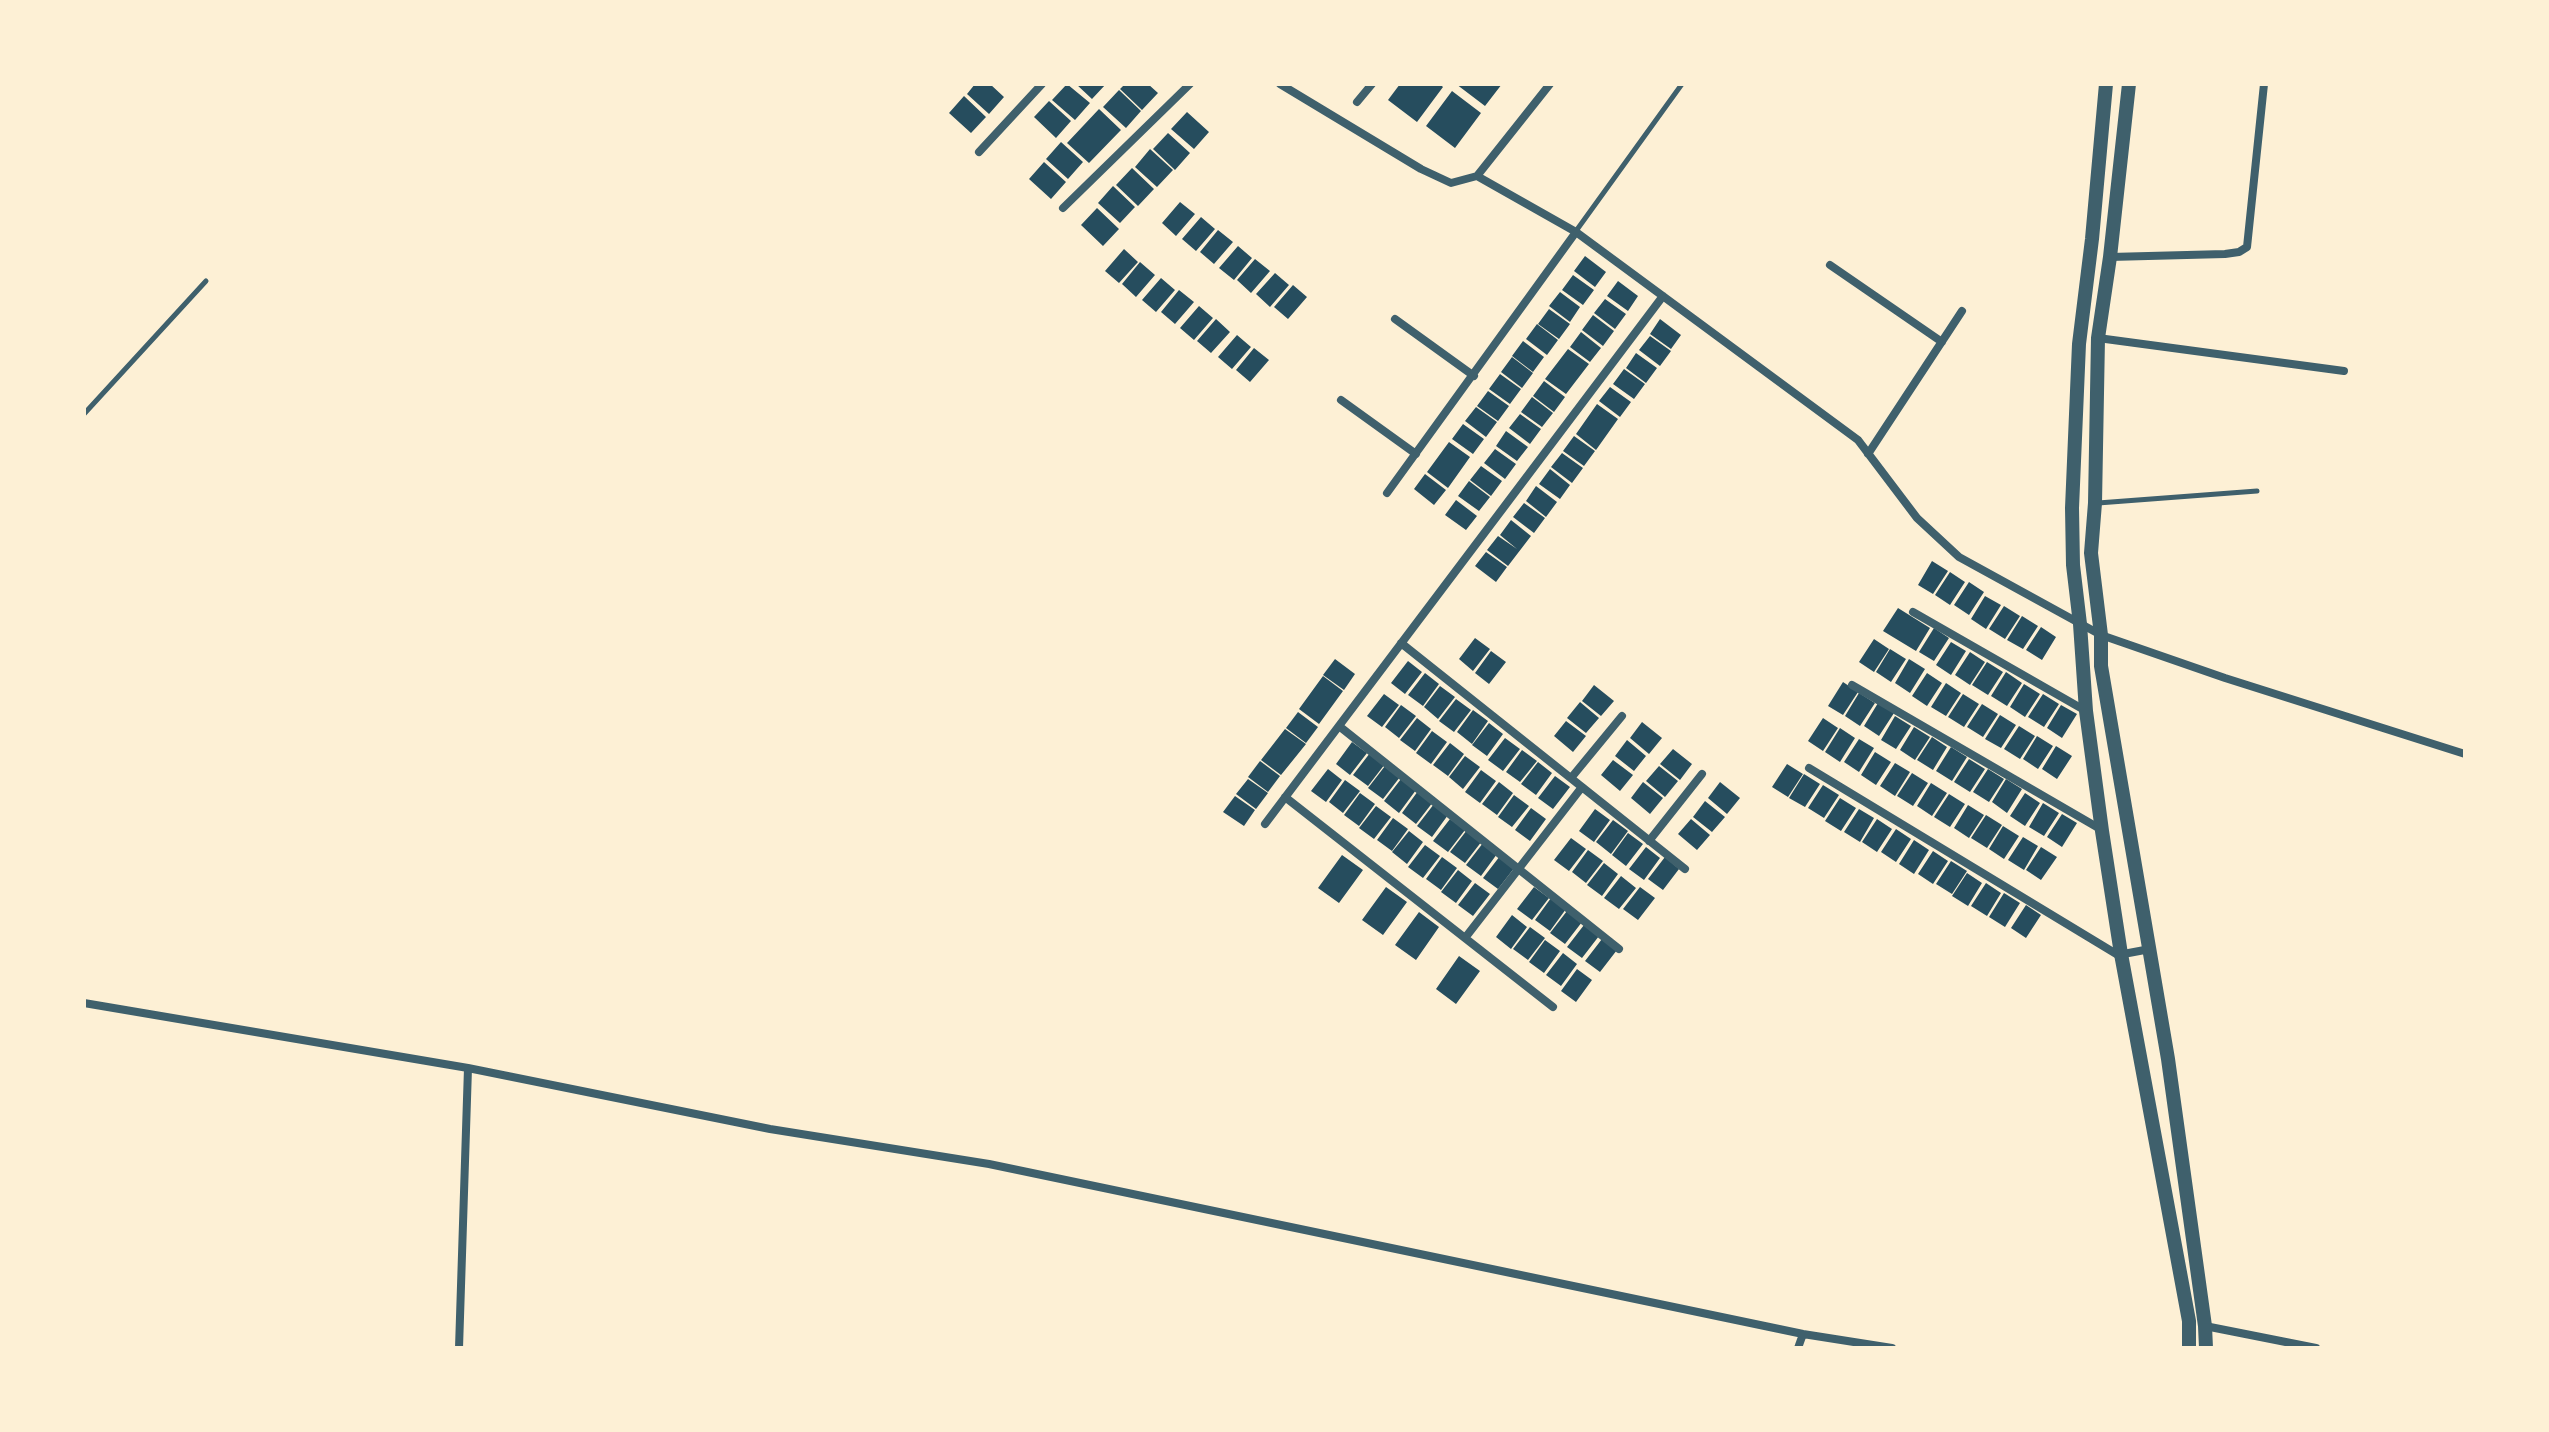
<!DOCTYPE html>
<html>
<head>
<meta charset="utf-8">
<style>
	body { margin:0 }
	#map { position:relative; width:2549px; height:1432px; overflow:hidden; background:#fdf0d5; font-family:"PT Sans Narrow",sans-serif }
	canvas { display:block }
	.frame { position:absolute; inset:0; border:86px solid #fdf0d5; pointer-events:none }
</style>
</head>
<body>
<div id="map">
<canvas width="2549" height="1432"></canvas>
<div class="frame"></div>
</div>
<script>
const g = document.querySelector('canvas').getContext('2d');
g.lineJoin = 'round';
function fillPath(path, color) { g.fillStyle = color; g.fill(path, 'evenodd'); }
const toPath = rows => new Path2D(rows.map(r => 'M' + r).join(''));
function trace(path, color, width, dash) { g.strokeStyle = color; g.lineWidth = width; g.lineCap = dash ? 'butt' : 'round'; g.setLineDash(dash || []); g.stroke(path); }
const building = toPath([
	[975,84,990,84,1004,97,989,114,967,94],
	[1067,84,1090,103,1075,120,1052,100],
	[1076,84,1106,84,1092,99],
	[1125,84,1148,84,1158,93,1142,110,1120,89],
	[1400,84,1440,84,1443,87,1417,122,1388,100],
	[1456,84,1502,84,1485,106],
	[1119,90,1141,111,1126,128,1103,107],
	[1452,91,1481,113,1455,148,1426,126],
	[964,96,986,117,971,133,949,113],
	[1049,101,1071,121,1056,138,1034,117],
	[1099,109,1121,130,1089,163,1067,143],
	[1187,112,1209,132,1194,149,1171,129],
	[1168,133,1190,153,1175,170,1153,149],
	[1061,142,1083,162,1068,179,1046,159],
	[1150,149,1173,170,1157,187,1135,167],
	[1044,162,1066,182,1051,199,1029,179],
	[1132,168,1154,189,1138,206,1116,185],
	[1113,186,1135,207,1120,223,1098,203],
	[1180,202,1195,214,1176,236,1162,223],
	[1097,208,1119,229,1103,246,1081,225],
	[1201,217,1215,229,1196,251,1182,239],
	[1218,230,1233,242,1214,264,1200,252],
	[1238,246,1252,258,1234,280,1219,268],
	[1124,249,1138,262,1119,283,1105,271],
	[1585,256,1606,272,1595,287,1574,271],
	[1255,259,1270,271,1251,293,1237,280],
	[1140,262,1155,275,1136,297,1122,284],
	[1275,273,1289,285,1270,307,1256,294],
	[1573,275,1594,290,1583,305,1562,290],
	[1161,278,1175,290,1156,312,1142,300],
	[1618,281,1638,296,1628,311,1607,296],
	[1293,285,1307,297,1288,319,1274,307],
	[1179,290,1194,302,1175,324,1161,312],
	[1560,292,1580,307,1570,322,1549,306],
	[1605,299,1626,314,1615,329,1594,313],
	[1199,306,1213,318,1194,340,1180,328],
	[1549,309,1570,324,1559,339,1538,324],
	[1593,315,1614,331,1603,346,1582,330],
	[1216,319,1230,332,1211,353,1197,341],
	[1660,319,1681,335,1671,349,1650,334],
	[1537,324,1558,340,1547,355,1526,339],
	[1581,332,1601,348,1590,362,1570,347],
	[1237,335,1251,347,1232,369,1218,357],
	[1650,336,1671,351,1660,366,1639,350],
	[1523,341,1544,357,1533,372,1512,356],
	[1254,348,1269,360,1250,382,1236,370],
	[1568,349,1589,364,1566,394,1545,379],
	[1636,353,1657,368,1646,383,1626,368],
	[1512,357,1533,373,1522,388,1501,372],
	[1624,369,1645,384,1634,399,1613,384],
	[1500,374,1521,389,1510,404,1489,389],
	[1544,381,1565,397,1554,412,1533,396],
	[1610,387,1631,402,1620,417,1599,401],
	[1488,391,1509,406,1498,421,1477,406],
	[1532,397,1553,413,1542,427,1521,412],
	[1597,404,1618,419,1596,450,1576,434],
	[1476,407,1497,422,1486,437,1465,421],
	[1520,414,1541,429,1530,444,1509,428],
	[1463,424,1484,439,1473,454,1452,439],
	[1506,431,1528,447,1517,461,1496,446],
	[1574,436,1595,451,1584,466,1563,451],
	[1449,442,1470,457,1448,488,1427,472],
	[1495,449,1516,464,1505,479,1484,463],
	[1562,453,1583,468,1572,483,1551,467],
	[1481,466,1502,481,1491,496,1470,480],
	[1550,469,1570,485,1560,499,1539,484],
	[1425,474,1446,490,1434,505,1414,489],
	[1469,481,1490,497,1479,511,1458,496],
	[1536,486,1557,502,1546,517,1526,501],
	[1456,500,1477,516,1466,530,1445,515],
	[1524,503,1545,518,1534,533,1513,517],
	[1511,520,1531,536,1508,566,1487,550,1498,536,1517,549,1500,535],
	[1486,552,1507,567,1496,582,1475,566],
	[1932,561,1948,571,1933,594,1918,585],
	[1950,572,1965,582,1950,605,1935,595],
	[1969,582,1984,592,1969,615,1954,605],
	[1985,596,2001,605,1986,629,1971,619],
	[2004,606,2020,616,2005,639,1989,629],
	[1898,608,1930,628,1916,651,1883,631],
	[2022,616,2038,626,2023,649,2007,640],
	[2041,627,2056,637,2042,660,2026,650],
	[1934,628,1949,638,1934,661,1919,652],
	[1475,638,1490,649,1473,671,1459,659],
	[1874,639,1889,649,1874,672,1859,662],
	[1951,642,1966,651,1951,675,1936,665],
	[1890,649,1906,659,1891,682,1876,672],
	[1491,651,1506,662,1489,684,1475,673],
	[1970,652,1985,662,1970,685,1955,675],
	[1335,659,1355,674,1344,690,1323,675],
	[1909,659,1925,669,1910,693,1895,683],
	[1408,661,1422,672,1405,694,1391,683],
	[1987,662,2003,672,1988,695,1972,685],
	[2006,672,2022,683,2007,706,1991,696],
	[1425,673,1439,684,1423,706,1408,695],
	[1927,673,1942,683,1927,706,1912,696],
	[1323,676,1343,691,1319,724,1299,709],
	[1843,682,1858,692,1843,715,1828,706],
	[1946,683,1961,693,1946,716,1931,707],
	[2024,684,2040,694,2025,717,2010,707],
	[1594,685,1614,701,1601,716,1582,701],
	[1440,686,1455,697,1438,719,1424,707],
	[1859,693,1875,703,1860,726,1845,716],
	[1384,694,1399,705,1382,727,1367,716],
	[1963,694,1979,704,1964,727,1948,717],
	[2043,694,2059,704,2044,727,2028,717],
	[1456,699,1471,710,1454,732,1439,721],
	[1580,702,1599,718,1586,733,1567,718],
	[1878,703,1894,713,1879,736,1864,726],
	[1982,704,1998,714,1983,737,1967,727],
	[1401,705,1416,716,1399,738,1385,727],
	[2061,705,2077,714,2062,738,2047,728],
	[1473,710,1488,721,1472,744,1457,732],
	[1298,712,1318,727,1306,743,1286,728],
	[2000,715,2016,725,2001,748,1985,739],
	[1895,716,1911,726,1896,749,1881,740],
	[1417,718,1431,729,1415,751,1400,740],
	[1823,718,1838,728,1823,751,1808,741],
	[1566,721,1586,736,1573,752,1554,736],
	[1642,722,1662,738,1649,754,1630,738],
	[1489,723,1503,734,1487,756,1472,745],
	[2019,726,2035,736,2020,759,2004,749],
	[1914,727,1930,737,1915,760,1900,750],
	[1840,728,1855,738,1840,762,1825,752],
	[1285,729,1306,744,1281,775,1261,760],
	[1432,731,1447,742,1431,764,1416,753],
	[2037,736,2053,746,2038,769,2023,759],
	[1932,737,1947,747,1933,770,1917,760],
	[1505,738,1520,749,1503,771,1488,760],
	[1859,739,1874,748,1859,772,1844,762],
	[1627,740,1646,756,1634,771,1615,756],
	[1352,742,1367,753,1350,775,1336,764],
	[1450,743,1464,754,1448,776,1433,765],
	[2056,746,2072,756,2057,779,2042,769],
	[1951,747,1967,757,1952,781,1936,771],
	[1673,749,1692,764,1680,780,1660,764],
	[1522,750,1537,761,1520,782,1506,772],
	[1875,752,1891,762,1876,785,1861,775],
	[1370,753,1385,764,1368,786,1353,775],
	[1465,756,1480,767,1463,789,1449,777],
	[1969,759,1985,769,1970,792,1954,782],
	[1613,760,1633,775,1620,791,1601,775],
	[1260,761,1280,776,1268,792,1248,777],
	[1538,762,1552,773,1536,795,1521,784],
	[1895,763,1910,772,1895,796,1880,786],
	[1787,764,1803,774,1788,797,1772,787],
	[1385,766,1400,777,1383,799,1368,788],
	[1659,766,1678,781,1665,797,1646,781],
	[1328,769,1342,780,1326,802,1311,791],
	[1988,769,2004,779,1989,802,1973,792],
	[1481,770,1496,781,1480,803,1465,792],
	[1912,773,1928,783,1913,806,1897,796],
	[1804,774,1820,784,1805,807,1789,798],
	[1555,776,1570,787,1553,809,1538,798],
	[1248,779,1268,793,1256,809,1236,794],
	[1401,779,1416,790,1399,813,1384,801],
	[2006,779,2022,789,2007,813,1992,802],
	[1345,780,1360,791,1343,813,1329,802],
	[1499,782,1513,793,1497,815,1482,804],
	[1643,782,1663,798,1650,814,1631,798],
	[1720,782,1740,798,1727,814,1708,798],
	[1931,783,1947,793,1932,816,1917,806],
	[1823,785,1839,795,1824,818,1808,808],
	[1418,791,1433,802,1416,824,1402,813],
	[1360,793,1375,804,1359,826,1344,815],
	[2025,793,2040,803,2025,826,2010,816],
	[1949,794,1965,804,1950,827,1934,817],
	[1514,795,1529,806,1512,827,1498,817],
	[1235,796,1255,810,1244,826,1223,812],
	[1840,798,1856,808,1841,831,1825,821],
	[1705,801,1725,817,1712,832,1693,817],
	[2043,803,2059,813,2044,836,2029,827],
	[1434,804,1448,815,1432,837,1417,826],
	[1968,805,1984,815,1969,838,1954,828],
	[1376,806,1391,817,1374,839,1359,828],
	[1531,808,1546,819,1530,841,1515,830],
	[1595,809,1610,820,1594,842,1579,831],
	[1859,809,1874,818,1860,842,1844,832],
	[2062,814,2077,823,2062,847,2047,837],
	[1986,815,2002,825,1987,848,1971,838],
	[1393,818,1408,829,1392,851,1377,840],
	[1450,819,1465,830,1448,852,1433,841],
	[1691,819,1710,835,1697,850,1678,834],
	[1877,819,1892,829,1877,852,1862,842],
	[1613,820,1628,831,1611,854,1596,842],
	[2003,826,2019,836,2004,859,1989,849],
	[1896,829,1911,839,1896,862,1881,852],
	[1467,830,1482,841,1465,863,1450,852],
	[1409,831,1423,842,1407,864,1392,852],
	[1628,833,1643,844,1626,866,1612,855],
	[2023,837,2038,846,2024,870,2008,860],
	[1571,838,1586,849,1569,871,1554,860],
	[1914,840,1929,850,1914,874,1899,864],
	[1483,843,1497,854,1481,876,1466,865],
	[1425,845,1440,856,1423,878,1408,867],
	[1646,847,1660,858,1644,880,1629,869],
	[2041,847,2057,857,2041,880,2026,870],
	[1588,850,1603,861,1586,883,1572,872],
	[1933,851,1948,861,1933,884,1918,874],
	[1342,855,1363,870,1339,903,1318,888],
	[1500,856,1515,867,1498,889,1483,878],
	[1442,857,1457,868,1441,890,1426,879],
	[1665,857,1679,869,1663,890,1648,879],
	[1951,861,1967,871,1952,894,1936,884],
	[1604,863,1618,874,1602,896,1587,885],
	[1458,870,1472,881,1456,903,1441,892],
	[1967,873,1982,883,1968,906,1952,896],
	[1621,876,1636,888,1619,909,1604,898],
	[1475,883,1490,894,1473,916,1458,905],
	[1986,883,2001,893,1987,916,1971,906],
	[1386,887,1407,902,1383,935,1362,920],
	[1534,887,1549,898,1532,920,1517,909],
	[1640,887,1655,898,1638,920,1623,909],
	[2004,893,2020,903,2005,927,1989,917],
	[1551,898,1566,909,1550,931,1535,920],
	[2026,905,2041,915,2026,938,2011,928],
	[1567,911,1582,922,1565,944,1550,933],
	[1419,912,1439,927,1416,960,1395,945],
	[1512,915,1527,927,1511,949,1496,937],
	[1584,925,1599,936,1582,958,1567,947],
	[1530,927,1545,938,1528,960,1513,949],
	[1602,939,1617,950,1600,972,1585,961],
	[1545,940,1560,951,1544,973,1529,962],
	[1563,953,1577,964,1561,986,1546,975],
	[1459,956,1480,971,1456,1004,1436,989],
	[1577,969,1592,980,1576,1002,1561,991]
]);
const service = toPath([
	[1576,231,1682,84],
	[84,414,206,281],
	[2098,503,2257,491]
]);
const minor = toPath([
	[1280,84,1421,169,1451,183,1477,176,1550,84],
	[1357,102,1372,84],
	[979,152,1042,84],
	[1477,176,1576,232,1858,440,1917,518,1959,557,2101,635,2225,678,2465,754],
	[1063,208,1190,84],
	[2110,257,2225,254,2239,252,2247,247,2264,84],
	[1830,265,1942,342],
	[1395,319,1474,376],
	[2098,338,2344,371],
	[1341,400,1416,454],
	[1868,454,1962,311],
	[1387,493,1576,232],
	[1913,612,2086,711],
	[1401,643,1685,869],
	[1852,685,2102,830],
	[1339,726,1619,949],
	[1809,768,2118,955,2150,949],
	[1571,778,1622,716],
	[1285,797,1553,1007],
	[1265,824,1663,296],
	[1649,841,1702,774],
	[1465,938,1582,787],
	[84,1003,468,1068,770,1129,989,1164,1803,1334,1892,1348],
	[2205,1326,2316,1348],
	[459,1348,468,1068],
	[1798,1348,1803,1334]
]);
const tertiary = toPath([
	[2106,84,2092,239,2079,344,2072,508,2073,565,2080,624,2086,711,2102,831,2121,954,2189,1321,2189,1348],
	[2129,84,2110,257,2098,338,2095,503,2091,553,2101,635,2101,666,2168,1059,2205,1326,2206,1348]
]);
fillPath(building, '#264d5e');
trace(service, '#3f606c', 5);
trace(minor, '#3f606c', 8);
trace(tertiary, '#3f606c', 14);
</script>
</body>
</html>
